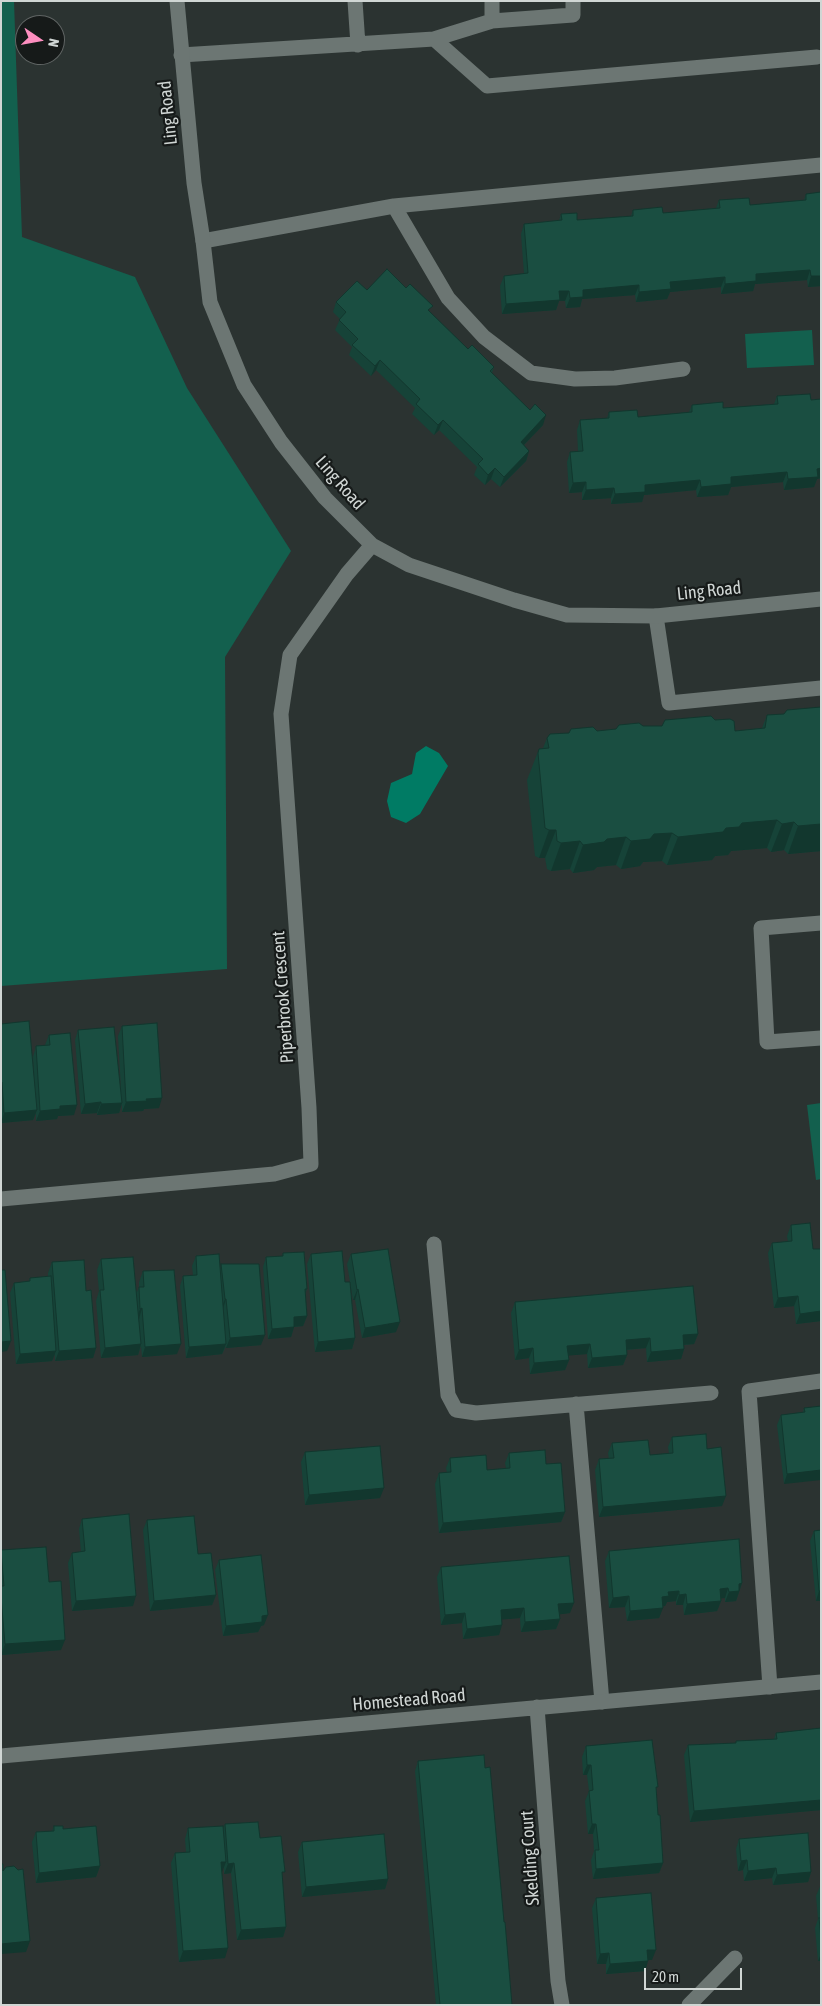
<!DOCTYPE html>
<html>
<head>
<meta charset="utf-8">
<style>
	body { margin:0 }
	#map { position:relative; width:822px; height:2006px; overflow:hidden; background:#2b3331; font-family:"Asap Condensed",sans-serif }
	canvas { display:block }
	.frame { position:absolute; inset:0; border:2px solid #d0d6d4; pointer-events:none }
	.north { position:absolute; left:15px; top:15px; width:50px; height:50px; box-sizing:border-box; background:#161a19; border:1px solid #606564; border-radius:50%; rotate:102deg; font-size:14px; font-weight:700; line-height:20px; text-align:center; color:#d0d6d4 }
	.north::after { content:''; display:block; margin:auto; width:18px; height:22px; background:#fd8ebf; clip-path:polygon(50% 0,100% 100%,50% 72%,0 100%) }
	.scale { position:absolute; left:644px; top:1968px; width:98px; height:22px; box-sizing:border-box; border:2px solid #d0d6d4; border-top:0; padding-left:6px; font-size:15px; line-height:18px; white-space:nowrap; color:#d0d6d4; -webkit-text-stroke:4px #161a19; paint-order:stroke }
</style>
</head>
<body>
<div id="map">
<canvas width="822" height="2006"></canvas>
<div class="frame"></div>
<div class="north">N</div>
<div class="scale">20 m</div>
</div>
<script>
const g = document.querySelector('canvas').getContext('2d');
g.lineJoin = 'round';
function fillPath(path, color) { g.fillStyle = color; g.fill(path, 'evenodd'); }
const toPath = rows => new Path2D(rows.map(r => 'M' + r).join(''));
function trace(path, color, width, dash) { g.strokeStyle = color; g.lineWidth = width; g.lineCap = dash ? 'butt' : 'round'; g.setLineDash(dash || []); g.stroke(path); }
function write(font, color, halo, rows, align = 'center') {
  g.font = font + ' "Asap Condensed",sans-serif'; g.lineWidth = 4.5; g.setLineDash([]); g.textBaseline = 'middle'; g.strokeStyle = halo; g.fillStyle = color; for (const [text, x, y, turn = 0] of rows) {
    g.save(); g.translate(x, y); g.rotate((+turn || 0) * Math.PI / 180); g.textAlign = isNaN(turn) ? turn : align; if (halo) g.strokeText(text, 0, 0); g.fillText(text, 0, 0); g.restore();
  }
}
const green = toPath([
	[1,1,14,1,22,237,135,277,187,388,291,551,225,657,227,969,1,986],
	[812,330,814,365,747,368,745,334],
	[821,1103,821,1179,816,1180,807,1105]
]);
const water = toPath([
	[426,746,439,753,448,766,420,814,406,823,391,817,387,801,391,783,412,774,416,753]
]);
const lane = toPath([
	[355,1,358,45],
	[492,1,492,21,573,15,573,1],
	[434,39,487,86,817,57],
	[181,55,434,39,492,21],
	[394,206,448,298,484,337,531,373,575,379,615,378,683,369],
	[203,241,394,206,821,165],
	[656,616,669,703,821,688],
	[821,923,761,928,767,1042,821,1038],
	[434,1244,448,1395,456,1410,476,1413,711,1393],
	[576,1404,602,1702],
	[770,1687,749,1391,821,1381]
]);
const street = toPath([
	[177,1,194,183,203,241,210,302,244,385,281,442,325,498,372,545,409,565,514,600,567,615,656,616,821,599],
	[1,1199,274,1174,311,1164,309,1108,281,714,290,655,347,574,372,545],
	[537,1707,558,1981,562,2005],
	[1,1756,821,1682],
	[689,2005,735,1958]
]);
const wall = toPath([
	[806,194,821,286,808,287,807,280,755,284,753,291,721,294,721,287,670,292,667,299,636,302,635,295,582,299,580,307,566,308,565,301,559,301,556,310,502,314,500,286,504,276,524,274,521,234,524,224,559,221,561,214,577,220,631,216,633,210,663,213,716,208,719,200,750,205,804,200],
	[367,290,430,313,468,349,494,367,492,373,543,425,524,445,529,451,526,461,500,487,491,479,485,485,474,475,477,467,439,430,434,435,412,414,415,408,376,370,371,376,349,355,352,347,335,330,340,319,333,312,336,302],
	[777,396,811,400,821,399,821,478,817,479,814,487,784,490,783,482,731,487,728,495,697,497,696,490,644,495,642,502,611,504,611,498,582,500,582,492,569,493,567,462,570,452,578,451,577,430,580,420,607,418,609,412,638,417,689,412,692,405,723,408,774,404],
	[821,707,821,851,788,854,784,850,771,852,767,848,731,851,728,855,715,856,712,860,667,865,662,861,643,862,640,866,621,869,616,865,597,867,594,870,573,873,570,869,551,871,547,869,545,858,539,858,535,856,527,780,539,749,543,748,547,738,643,726,662,726,715,720,735,731,762,728,767,715,784,714],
	[1,1024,34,1077,33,1057,36,1046,45,1045,49,1035,74,1115,58,1116,57,1119,36,1121,36,1113,33,1120,1,1123],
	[122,1026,159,1108,144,1109,143,1111,122,1112,122,1104,119,1113,97,1115,97,1113,81,1114,75,1040,78,1030,121,1090,118,1036],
	[791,1225,813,1249,821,1249,821,1321,796,1324,794,1306,774,1308,768,1253,772,1243,788,1242,787,1236],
	[283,1253,307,1289,305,1294,307,1316,303,1326,294,1327,291,1337,268,1339,263,1267,266,1257,282,1256],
	[311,1254,345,1282,355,1338,352,1349,315,1352,307,1264],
	[351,1254,396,1332,362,1338,355,1300,353,1300,347,1264],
	[196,1256,220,1269,221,1264,261,1345,226,1348,226,1346,222,1354,186,1358,180,1286,183,1276,193,1275,192,1266],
	[101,1259,137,1292,139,1287,139,1282,143,1271,177,1354,142,1357,141,1346,138,1355,101,1358,96,1301,99,1291,97,1270],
	[52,1262,86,1291,96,1348,93,1358,55,1361,55,1354,52,1361,16,1364,10,1293,14,1283,29,1281,30,1278,48,1277,48,1273],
	[515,1302,698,1334,694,1344,684,1345,684,1349,681,1359,647,1362,646,1348,627,1350,627,1355,623,1365,588,1368,587,1354,568,1355,569,1360,565,1370,530,1374,529,1358,515,1360,511,1313],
	[821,1406,784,1484,777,1425,781,1415,803,1412,804,1408],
	[672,1437,707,1449,722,1506,599,1517,595,1470,599,1459,609,1459,608,1453,612,1443,650,1455,669,1453,668,1447],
	[305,1452,380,1498,305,1505,301,1462],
	[509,1453,546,1464,565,1512,561,1522,439,1533,435,1484,439,1473,447,1473,446,1468,450,1458,487,1470,506,1468,505,1463],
	[82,1519,133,1606,72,1611,68,1563,72,1553,81,1552,79,1529],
	[147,1520,198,1554,216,1595,212,1605,150,1611,143,1530],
	[821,1530,821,1601,816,1601,810,1541,814,1531],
	[1,1550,49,1582,61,1650,1,1655],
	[609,1551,742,1583,736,1601,725,1602,725,1598,721,1598,721,1601,717,1611,684,1615,683,1605,676,1605,676,1601,667,1602,665,1606,663,1606,659,1618,627,1621,625,1607,609,1608,605,1561],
	[219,1560,264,1625,261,1626,258,1632,223,1636,215,1570],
	[441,1567,570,1613,559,1614,560,1619,556,1629,521,1632,520,1618,502,1619,499,1635,463,1639,462,1623,441,1625,437,1577],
	[821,1728,821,1810,690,1822,684,1755,688,1745,736,1743,736,1741,774,1739,776,1733],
	[586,1746,656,1792,663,1863,659,1873,593,1879,591,1860,594,1851,593,1834,588,1834,585,1801,589,1791,587,1775,583,1775,582,1757],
	[418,1761,485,1768,512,2005,436,2005,415,1771],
	[225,1824,260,1838,282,1878,286,1927,283,1937,237,1940,231,1873,224,1874,224,1867,221,1872,225,1958,179,1962,171,1863,175,1853,186,1852,185,1839,188,1828,223,1829],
	[54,1826,100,1866,96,1877,36,1883,32,1842,36,1832,52,1831],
	[739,1839,811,1872,808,1882,773,1885,772,1878,744,1881,743,1870,738,1871,736,1849],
	[302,1842,388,1879,385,1889,302,1897,298,1852],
	[821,1884,821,1961,818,1961,815,1928,818,1919,816,1896],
	[596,1898,652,1960,648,1960,645,1971,606,1974,606,1964,597,1964,592,1908]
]);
const shadedWall = toPath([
	[810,270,807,280,755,284,753,291,721,294,725,284,756,274],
	[811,276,821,276,821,286,808,287],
	[725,277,721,287,670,292,667,299,636,302,639,292,670,282],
	[639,285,635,295,582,299,580,307,566,308,570,298,583,290],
	[559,291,569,291,565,301,559,301,556,310,502,314,506,304],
	[380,360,376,370,371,376,375,366],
	[546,415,543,425,517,452,521,442],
	[443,420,439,430,434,435,438,425],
	[529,451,526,461,500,487,504,477],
	[495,468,491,479,485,485,488,475],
	[821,468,821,478,817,479,814,487,784,490,788,479,817,469],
	[787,472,783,482,731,487,728,495,697,497,701,487,731,477],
	[700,480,696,490,644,495,642,502,611,504,615,494,645,485],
	[586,482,582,492,569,493,573,483],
	[614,488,611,498,582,500,586,490],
	[777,820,767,848,731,851,728,855,715,856,712,860,667,865,678,837,726,828,742,823],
	[794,822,784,850,771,852,782,824],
	[821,824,821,851,788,854,798,826],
	[549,830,556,830,545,858,539,858],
	[672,833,662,861,643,862,640,866,621,869,631,841,654,834],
	[626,837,616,865,597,867,594,870,573,873,583,845,607,839],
	[580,841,570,869,551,871,561,843],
	[162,1098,159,1108,144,1109,143,1111,122,1112,126,1102,146,1099],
	[101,1102,97,1113,81,1114,85,1104],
	[122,1103,119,1113,97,1115,101,1104],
	[77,1105,74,1115,58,1116,57,1119,36,1121,40,1111,60,1106],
	[37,1110,33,1120,1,1123,4,1113],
	[358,1289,355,1300,353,1300,357,1290],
	[798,1296,794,1306,774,1308,778,1298],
	[225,1299,226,1299,223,1309,221,1309],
	[142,1308,139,1319,136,1319,140,1309],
	[821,1311,821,1321,796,1324,800,1314],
	[307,1316,303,1326,290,1327,294,1317],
	[400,1322,396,1332,362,1338,365,1328],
	[294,1327,291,1337,268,1339,272,1329],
	[698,1334,694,1344,679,1345,683,1335],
	[265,1335,261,1345,226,1348,230,1338],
	[355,1338,352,1349,315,1352,318,1342],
	[650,1338,646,1348,622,1350,626,1340],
	[11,1341,7,1351,1,1352,1,1342],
	[141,1344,138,1355,101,1358,105,1348],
	[181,1344,177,1354,142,1357,145,1347],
	[226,1344,222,1354,186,1358,189,1347],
	[590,1344,587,1354,564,1356,567,1346],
	[96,1348,93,1358,55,1361,59,1351],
	[533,1348,529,1358,515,1360,519,1350],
	[684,1349,681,1359,647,1362,651,1352],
	[56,1351,52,1361,16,1364,20,1354],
	[627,1355,623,1365,588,1368,592,1358],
	[569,1360,565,1370,530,1374,534,1363],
	[821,1470,821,1480,784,1484,787,1474],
	[384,1488,380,1498,305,1505,309,1495],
	[726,1496,722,1506,599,1517,603,1507],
	[565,1512,561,1522,439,1533,443,1523],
	[742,1583,736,1601,725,1602,729,1592,739,1584],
	[728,1588,725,1598,716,1599,720,1589],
	[679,1591,676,1601,667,1602,665,1606,658,1607,662,1597,668,1592],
	[819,1591,821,1591,821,1601,816,1601],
	[686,1594,683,1605,676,1605,679,1595],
	[216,1595,212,1605,150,1611,154,1601],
	[136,1596,133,1606,72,1611,76,1601],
	[629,1596,625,1607,609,1608,613,1598],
	[721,1601,717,1611,684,1615,687,1604],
	[574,1603,570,1613,555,1615,558,1604],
	[524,1608,520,1618,497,1620,501,1610],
	[663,1608,659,1618,627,1621,630,1611],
	[465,1613,462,1623,441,1625,445,1615],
	[268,1615,264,1625,261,1626,258,1632,223,1636,226,1626,262,1616],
	[560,1619,556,1629,521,1632,525,1622],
	[502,1625,499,1635,463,1639,467,1629],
	[65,1640,61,1650,1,1655,5,1644],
	[587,1765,591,1765,587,1775,583,1775],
	[821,1800,821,1810,690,1822,694,1811],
	[592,1824,596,1824,593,1834,588,1834],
	[747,1860,743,1870,738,1871,741,1861],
	[221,1862,226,1862,222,1872,217,1872],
	[234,1863,231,1873,224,1874,228,1864],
	[663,1863,659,1873,593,1879,596,1869],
	[100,1866,96,1877,36,1883,39,1873],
	[776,1868,772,1878,744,1881,748,1871],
	[811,1872,808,1882,773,1885,777,1875],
	[388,1879,385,1889,302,1897,306,1887],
	[286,1927,283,1937,237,1940,241,1930],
	[30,1941,26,1952,1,1954,1,1944],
	[228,1948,225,1958,179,1962,183,1951],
	[647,1950,656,1950,652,1960,644,1960],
	[609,1953,606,1964,597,1964,600,1954],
	[821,1954,821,1961,818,1961],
	[648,1961,645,1971,606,1974,610,1964]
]);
const building = toPath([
	[821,192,821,276,811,276,810,270,756,274,756,281,725,284,725,277,670,282,671,289,639,292,639,285,583,290,583,297,570,298,569,291,559,291,560,300,506,304,504,276,528,273,524,224,562,220,561,214,577,213,577,220,633,216,633,210,662,207,663,213,720,208,719,200,749,198,750,205,806,200,806,194,821,192],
	[387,269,406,288,410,284,433,306,428,310,468,349,472,345,494,367,490,371,530,410,535,404,546,415,521,442,529,451,504,477,495,468,488,475,478,464,483,459,443,420,438,425,416,404,420,399,380,360,375,366,352,345,358,339,339,320,346,312,336,302,357,281,367,290,387,269],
	[810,394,811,400,821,399,821,468,817,469,818,477,788,479,787,472,731,477,731,484,701,487,700,480,645,485,645,492,615,494,614,488,586,490,586,482,573,483,570,452,583,451,580,420,609,418,609,412,637,410,638,417,692,412,692,405,723,402,723,408,778,404,777,396,810,394],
	[821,707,821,824,798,826,794,822,782,824,777,820,742,823,739,827,726,828,723,832,678,837,672,833,654,834,650,839,631,841,626,837,607,839,604,842,583,845,580,841,561,843,557,841,556,830,549,830,545,828,538,753,539,749,549,748,547,738,550,734,569,733,571,729,593,727,597,731,616,729,619,725,639,723,643,726,662,726,665,720,711,716,715,720,730,719,734,721,735,731,765,728,767,715,784,714,787,710,821,707],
	[29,1021,37,1110,4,1113,2,1082,1,1082,1,1024,29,1021],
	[157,1023,162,1098,146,1099,147,1101,126,1102,122,1026,157,1023],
	[114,1027,122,1103,101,1104,101,1102,85,1104,78,1030,114,1027],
	[70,1033,77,1105,60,1106,60,1109,40,1111,36,1046,50,1045,49,1035,70,1033],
	[810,1223,813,1249,821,1249,821,1311,800,1314,798,1296,778,1298,772,1243,792,1241,791,1225,810,1223],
	[388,1249,400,1322,365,1328,358,1289,357,1290,351,1254,388,1249],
	[342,1251,345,1282,350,1282,355,1338,318,1342,311,1254,342,1251],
	[304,1252,307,1289,305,1289,307,1316,294,1317,294,1327,272,1329,266,1257,283,1256,283,1253,304,1252],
	[219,1254,226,1344,189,1347,183,1276,197,1275,196,1256,219,1254],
	[133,1257,141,1344,105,1348,100,1290,104,1290,101,1259,133,1257],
	[84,1260,86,1291,91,1290,96,1348,59,1351,52,1262,84,1260],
	[221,1264,259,1264,265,1335,230,1338,226,1299,225,1299,221,1264],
	[1,1270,5,1270,11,1341,1,1342,1,1270],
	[174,1270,181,1344,145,1347,142,1308,140,1309,139,1287,144,1287,143,1271,174,1270],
	[51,1276,56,1351,20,1354,14,1283,30,1281,30,1278,51,1276],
	[693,1286,698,1334,683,1335,684,1349,651,1352,650,1338,626,1340,627,1355,592,1358,590,1344,567,1346,569,1360,534,1363,533,1348,519,1350,515,1302,693,1286],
	[821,1406,821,1470,787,1474,781,1415,805,1412,804,1408,821,1406],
	[706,1434,707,1449,721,1447,726,1496,603,1507,599,1459,614,1458,612,1443,648,1440,650,1455,673,1453,672,1437,706,1434],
	[380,1446,384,1488,309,1495,305,1452,380,1446],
	[545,1450,546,1464,561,1463,565,1512,443,1523,439,1473,451,1472,450,1458,486,1455,487,1470,510,1468,509,1453,545,1450],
	[129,1514,136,1596,76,1601,72,1553,85,1551,82,1519,129,1514],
	[194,1516,198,1554,211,1553,216,1595,154,1601,147,1520,194,1516],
	[821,1530,821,1591,819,1591,814,1531,821,1530],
	[739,1539,742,1583,739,1584,739,1591,729,1592,728,1588,720,1589,721,1601,687,1604,686,1594,679,1595,679,1591,668,1592,669,1596,662,1597,663,1608,630,1611,629,1596,613,1598,609,1551,739,1539],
	[46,1547,49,1582,61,1581,65,1640,5,1644,1,1597,1,1586,4,1586,1,1550,46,1547],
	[261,1555,268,1615,262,1616,262,1622,226,1626,219,1560,261,1555],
	[569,1556,574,1603,558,1604,560,1619,525,1622,524,1608,501,1610,502,1625,467,1629,465,1613,445,1615,441,1567,569,1556],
	[821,1728,821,1800,694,1811,688,1745,736,1743,736,1741,777,1739,776,1733,821,1728],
	[652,1740,658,1787,656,1787,658,1815,660,1815,663,1863,596,1869,595,1850,599,1850,596,1824,592,1824,589,1791,593,1790,591,1765,587,1765,586,1746,652,1740],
	[484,1755,485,1768,490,1767,504,1922,505,1922,512,2005,440,2005,418,1761,484,1755],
	[258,1822,260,1838,281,1836,285,1872,282,1872,286,1927,241,1930,234,1863,228,1864,225,1824,258,1822],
	[54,1826,63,1826,63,1829,96,1826,100,1866,39,1873,36,1832,54,1831,54,1826],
	[223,1826,226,1862,221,1862,228,1948,183,1951,175,1853,190,1852,188,1828,223,1826],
	[808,1833,811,1872,777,1875,776,1868,748,1871,747,1860,741,1861,739,1839,808,1833],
	[384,1834,388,1879,306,1887,302,1842,384,1834],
	[1,1864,3,1864,3,1871,6,1867,14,1866,18,1870,23,1869,30,1941,1,1944,1,1864],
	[651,1893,656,1950,647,1950,648,1961,610,1964,609,1953,600,1954,596,1898,651,1893],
	[819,1918,821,1918,821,1938,819,1918]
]);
const streetNames = [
	["Ling Road",168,113,-96],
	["Ling Road",340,483,49],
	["Ling Road",709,591,-6],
	["Piperbrook Crescent",283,997,-94],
	["Homestead Road",409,1700,-5],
	["Skelding Court",530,1858,-94]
];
fillPath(green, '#13604e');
fillPath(water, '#007b64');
trace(lane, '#6c7673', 15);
trace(street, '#6c7673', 15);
fillPath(wall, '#164338');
fillPath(shadedWall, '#12372e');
fillPath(building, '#1a4e41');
trace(building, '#12372e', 1);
write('18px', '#d0d6d4', '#161a19', streetNames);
</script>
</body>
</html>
